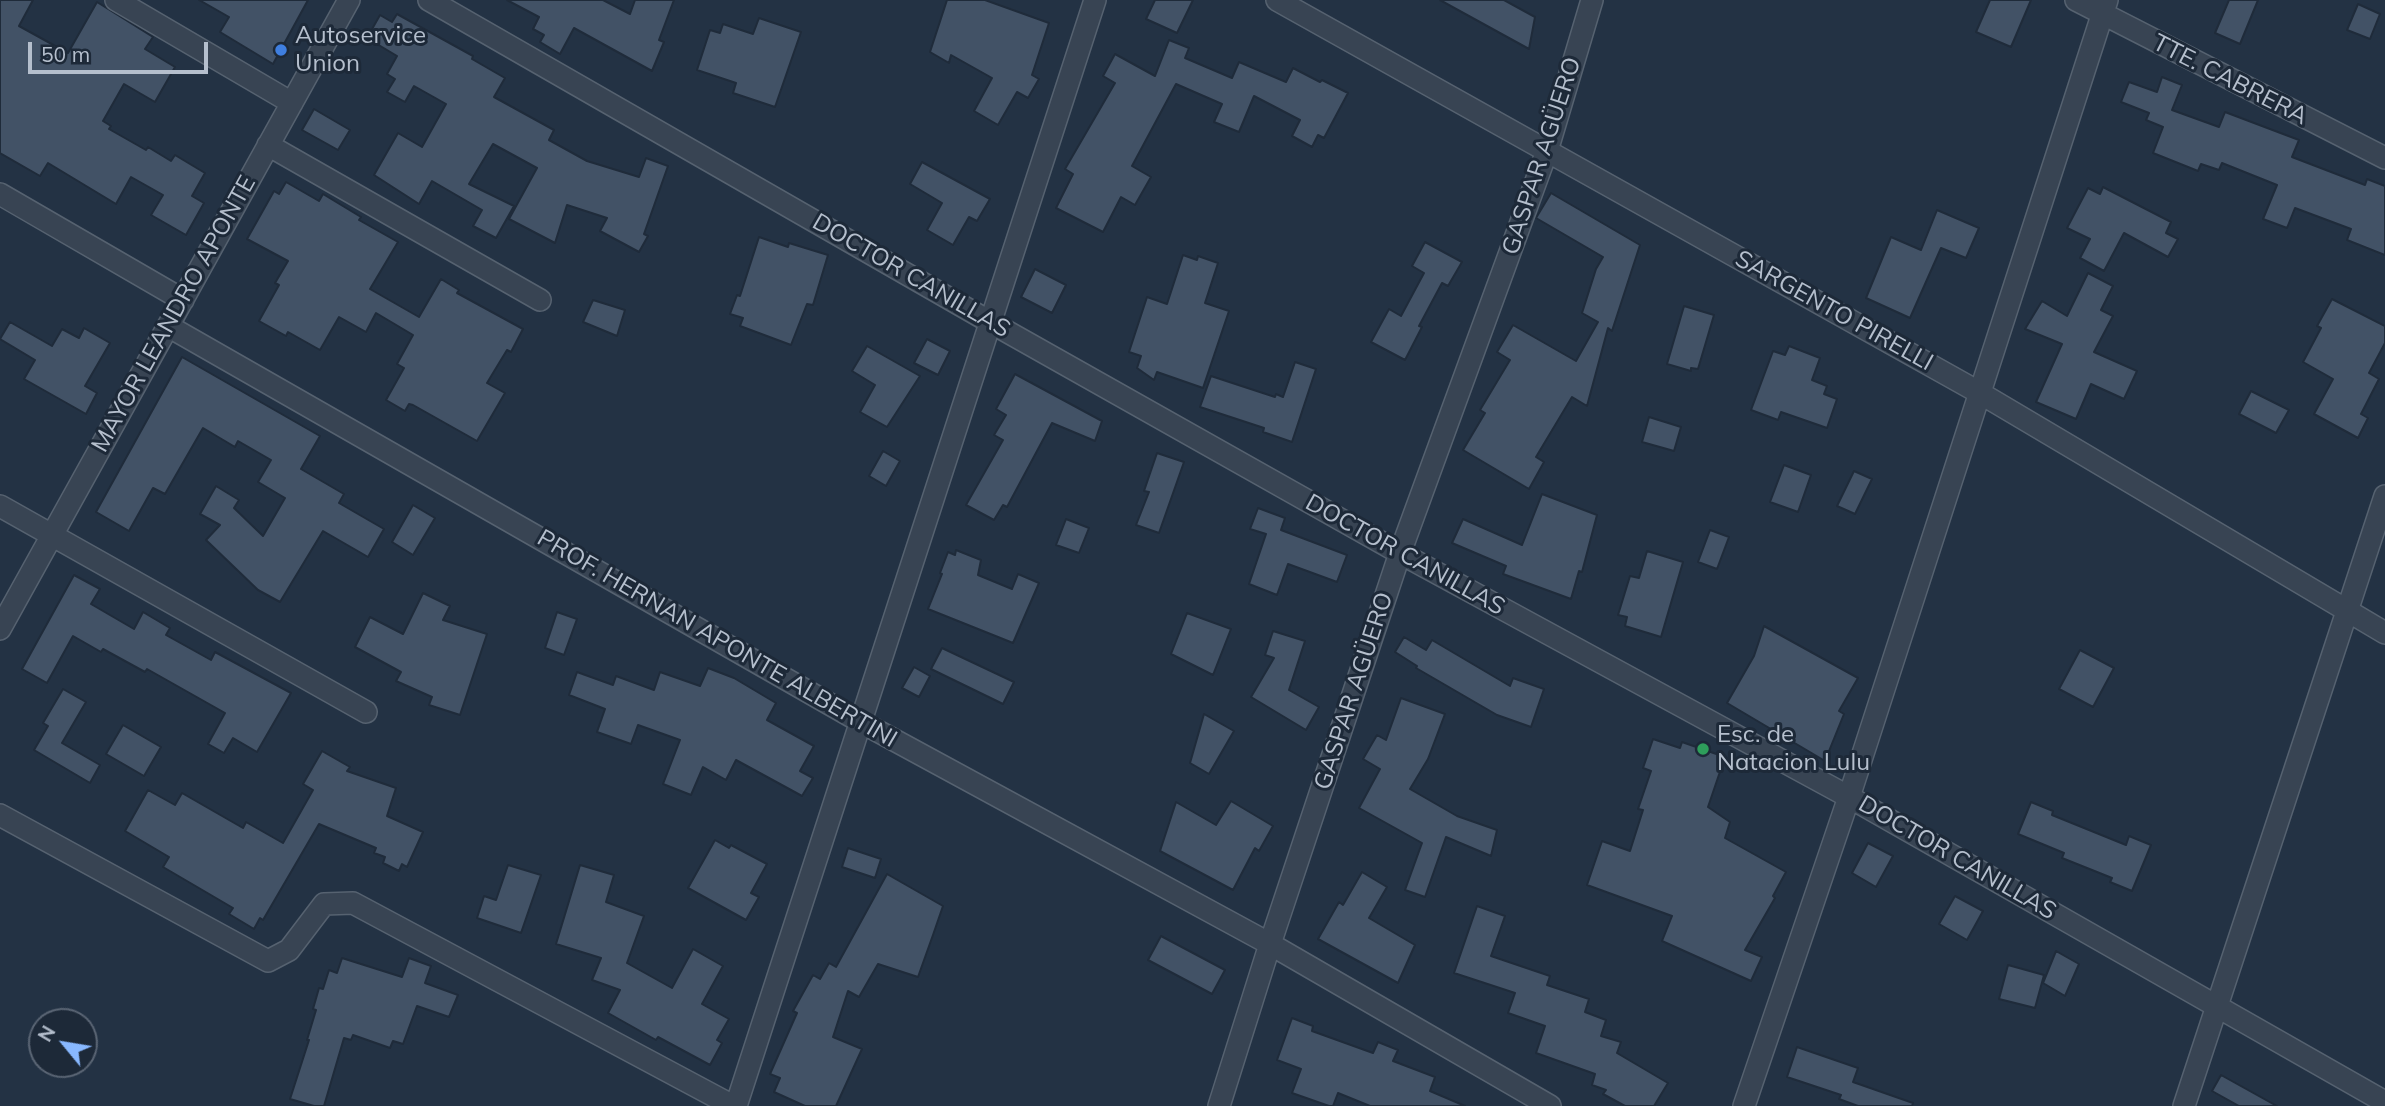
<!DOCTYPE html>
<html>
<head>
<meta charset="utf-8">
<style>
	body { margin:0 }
	#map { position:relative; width:2385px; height:1106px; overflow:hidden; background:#233244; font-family:Mulish,sans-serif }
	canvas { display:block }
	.north { position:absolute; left:28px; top:1008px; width:70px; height:70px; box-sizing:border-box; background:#1d2938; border:2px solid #5a6574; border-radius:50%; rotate:300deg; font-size:19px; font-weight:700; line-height:28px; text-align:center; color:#b5bfcd }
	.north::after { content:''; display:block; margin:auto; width:24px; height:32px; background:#88b8ff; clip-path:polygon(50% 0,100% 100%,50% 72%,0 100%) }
	.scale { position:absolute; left:28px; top:42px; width:180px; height:32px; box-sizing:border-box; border:4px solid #b5bfcd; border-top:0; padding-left:9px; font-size:21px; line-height:24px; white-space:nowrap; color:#b5bfcd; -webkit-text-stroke:5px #1d2938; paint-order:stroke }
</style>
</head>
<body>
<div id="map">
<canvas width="2385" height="1106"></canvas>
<div class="north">N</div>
<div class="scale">50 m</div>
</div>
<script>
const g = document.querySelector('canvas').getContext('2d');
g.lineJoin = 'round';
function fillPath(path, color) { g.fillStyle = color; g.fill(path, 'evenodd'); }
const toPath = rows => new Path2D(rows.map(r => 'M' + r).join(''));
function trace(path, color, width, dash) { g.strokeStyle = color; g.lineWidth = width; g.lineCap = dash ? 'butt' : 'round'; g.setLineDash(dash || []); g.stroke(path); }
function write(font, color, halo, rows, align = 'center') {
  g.font = font + ' Mulish,sans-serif'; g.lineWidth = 6; g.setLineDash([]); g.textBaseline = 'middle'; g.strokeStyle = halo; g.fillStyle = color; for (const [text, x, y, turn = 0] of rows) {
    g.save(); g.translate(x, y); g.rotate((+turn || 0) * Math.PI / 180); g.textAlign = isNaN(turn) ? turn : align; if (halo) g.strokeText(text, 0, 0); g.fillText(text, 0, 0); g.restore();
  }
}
const building = toPath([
	[0,0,33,0,19,26,68,53,97,2,153,37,145,49,175,67,155,102,124,84,103,121,111,126,109,129,146,150,148,147,171,161,175,155,205,173,192,196,204,203,186,235,151,215,163,195,131,177,116,204,48,163,40,176,0,153,0,0],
	[199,0,308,0,273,64,220,32,229,17,199,0],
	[507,0,603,0,630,14,635,0,674,0,659,40,664,42,652,71,574,28,560,54,540,42,544,35,533,29,539,17,507,0],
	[947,0,985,0,1049,23,1032,75,1039,79,1028,98,1017,92,998,125,974,111,992,78,951,55,949,63,930,52,947,0],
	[1155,0,1193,0,1177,33,1146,19,1155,0],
	[1440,0,1504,0,1535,17,1529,49,1440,0],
	[1990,0,2031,0,2011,47,1976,32,1990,0],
	[2229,0,2258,0,2240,44,2215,33,2229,0],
	[2358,4,2380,14,2370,39,2347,30,2358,4],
	[397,14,473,56,472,59,505,78,494,97,554,130,549,140,587,161,639,177,646,158,668,166,644,234,648,236,639,252,600,231,607,218,567,205,555,243,509,219,537,168,493,144,469,184,514,206,496,238,473,226,482,210,432,181,419,204,374,175,398,133,422,147,446,104,414,86,405,102,387,92,395,79,387,74,397,56,367,38,380,15,392,22,397,14],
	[759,18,801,32,775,107,733,93,736,83,697,70,710,30,720,33,723,24,753,34,759,18],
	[1169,40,1189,48,1185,58,1232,78,1239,62,1286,82,1293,68,1320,82,1322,80,1348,93,1324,138,1318,135,1312,147,1292,136,1300,120,1254,96,1239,132,1214,122,1222,104,1176,84,1132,166,1151,177,1135,205,1121,197,1103,232,1056,208,1073,174,1065,169,1115,83,1103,76,1115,54,1155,76,1169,40],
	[2162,77,2182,85,2172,110,2219,127,2225,112,2299,140,2292,157,2365,185,2367,179,2385,186,2385,255,2347,240,2351,229,2295,208,2287,228,2263,219,2277,185,2222,163,2219,170,2201,164,2198,171,2153,153,2163,127,2146,120,2149,113,2121,102,2129,82,2157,92,2162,77],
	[314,109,350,130,338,150,302,130,314,109],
	[922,162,990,199,977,221,969,217,953,245,927,230,942,203,910,184,922,162],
	[286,182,319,201,323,194,361,217,359,220,398,242,370,289,419,317,441,279,459,290,457,293,523,329,511,352,507,350,487,383,505,393,477,441,413,405,409,404,405,411,386,400,404,368,397,364,413,335,376,313,366,332,339,317,320,350,288,332,286,336,259,321,279,285,275,283,288,261,247,239,274,191,279,194,286,182],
	[2103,187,2171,222,2166,233,2178,239,2168,257,2124,233,2104,271,2080,258,2090,239,2067,228,2088,188,2100,194,2103,187],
	[1551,193,1640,245,1612,331,1608,328,1587,406,1572,397,1536,457,1544,462,1529,489,1463,450,1485,413,1480,410,1510,360,1497,352,1513,325,1576,361,1598,322,1582,313,1596,269,1603,257,1536,218,1551,193],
	[1937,210,1979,228,1966,258,1941,248,1910,318,1866,298,1891,237,1921,250,1937,210],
	[759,237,788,247,789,243,828,255,813,305,807,304,791,345,740,326,743,318,730,314,737,295,740,296,759,237],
	[1425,242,1462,262,1448,286,1442,283,1419,326,1422,327,1405,360,1371,342,1389,309,1401,316,1424,273,1412,266,1425,242],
	[1183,255,1197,260,1198,256,1218,263,1205,303,1229,311,1203,388,1157,372,1154,380,1137,368,1141,356,1129,352,1147,297,1167,304,1183,255],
	[1035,269,1066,285,1052,313,1021,297,1035,269],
	[2088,273,2113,286,2101,310,2113,316,2094,352,2137,371,2124,399,2091,384,2076,419,2036,402,2062,344,2025,329,2042,301,2067,316,2088,273],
	[2332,299,2385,326,2385,343,2369,373,2379,379,2361,414,2368,418,2358,438,2314,414,2333,379,2303,362,2321,328,2317,326,2332,299],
	[593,300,625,310,617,336,583,322,593,300],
	[1684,306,1714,315,1698,369,1691,368,1691,371,1667,364,1684,306],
	[10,322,52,346,62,329,79,338,84,328,110,343,85,386,97,393,86,414,24,379,35,360,0,339,10,322],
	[927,339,950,351,938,375,914,363,927,339],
	[867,346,920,376,887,427,860,412,875,385,852,371,867,346],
	[1789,346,1820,358,1812,380,1827,386,1824,394,1837,399,1827,428,1781,412,1778,420,1751,410,1773,351,1785,355,1789,346],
	[182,357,320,436,301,469,344,494,339,503,384,529,368,557,323,531,280,602,258,590,206,540,220,525,200,514,216,486,239,500,234,508,263,536,285,498,258,482,271,460,238,441,235,447,203,428,165,494,153,488,129,531,96,512,182,357],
	[1295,362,1316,369,1292,442,1263,432,1264,428,1200,407,1211,376,1275,397,1276,394,1283,397,1295,362],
	[1015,374,1102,421,1095,441,1052,423,1007,507,1003,505,994,520,966,505,1003,440,994,435,1006,415,996,409,1015,374],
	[2251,391,2289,410,2276,433,2239,414,2251,391],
	[1649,417,1681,427,1674,451,1642,442,1649,417],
	[883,451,900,461,886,486,869,476,883,451],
	[1157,453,1184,462,1159,533,1136,525,1149,492,1144,491,1157,453],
	[1784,465,1811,475,1798,512,1770,502,1784,465],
	[1854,471,1872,479,1855,514,1837,506,1854,471],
	[1542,494,1597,515,1582,572,1579,571,1571,599,1503,574,1506,566,1452,543,1463,519,1522,545,1542,494],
	[413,505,435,518,413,555,392,542,413,505],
	[1258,508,1285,518,1281,530,1347,555,1337,582,1288,564,1277,595,1249,584,1266,534,1250,529,1258,508],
	[1066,519,1089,528,1079,553,1056,545,1066,519],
	[1710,530,1729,537,1717,569,1698,562,1710,530],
	[956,550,981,560,978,575,1012,589,1018,574,1039,583,1013,643,928,609,942,574,940,573,948,552,955,555,956,550],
	[1647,551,1683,562,1661,637,1625,626,1627,617,1618,615,1630,576,1639,578,1647,551],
	[74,575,100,589,91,604,134,629,143,612,170,628,166,635,211,660,215,652,291,693,257,752,233,738,224,753,208,744,225,713,147,669,145,672,103,649,101,652,73,636,47,683,22,669,74,575],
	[423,593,450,606,443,620,487,634,460,715,429,705,432,697,396,681,401,672,355,647,370,617,403,634,423,593],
	[557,612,577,619,564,655,545,648,557,612],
	[1187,613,1231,629,1213,675,1171,654,1187,613],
	[1764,626,1858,678,1839,711,1844,714,1825,761,1727,703,1754,656,1764,626],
	[1273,631,1305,641,1289,690,1319,707,1306,730,1251,697,1274,658,1265,655,1273,631],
	[1404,637,1426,650,1432,640,1510,686,1513,678,1544,689,1531,727,1497,715,1416,668,1417,666,1395,652,1404,637],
	[942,648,1014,682,1003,704,931,669,942,648],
	[2080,650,2114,668,2093,707,2059,689,2080,650],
	[914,667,930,676,919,697,902,688,914,667],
	[708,668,734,678,776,703,767,720,814,746,800,771,813,778,802,796,736,760,726,780,703,767,691,795,663,784,680,740,638,725,631,744,597,732,605,709,569,695,577,672,613,685,616,676,654,690,660,672,700,686,708,668],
	[63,689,86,702,62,743,100,765,90,783,34,750,48,726,43,723,63,689],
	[1401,698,1445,714,1428,759,1410,789,1457,816,1497,830,1491,856,1446,837,1425,897,1405,890,1422,843,1359,808,1380,769,1363,759,1377,735,1386,740,1401,698],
	[1204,714,1234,731,1209,774,1190,763,1204,714],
	[123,725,161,747,144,776,106,754,123,725],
	[1653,739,1680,748,1682,742,1725,757,1708,807,1730,822,1725,838,1786,872,1773,896,1775,898,1745,950,1762,957,1751,981,1662,941,1672,916,1587,885,1602,841,1630,851,1643,810,1638,809,1651,771,1643,768,1653,739],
	[322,751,350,767,347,771,396,788,387,816,423,832,407,867,402,864,399,871,383,863,385,857,374,853,376,848,319,824,263,920,260,918,254,929,229,914,233,908,163,867,169,857,125,831,148,790,175,805,182,793,243,828,246,822,283,843,313,790,303,784,322,751],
	[1231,801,1273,826,1259,851,1255,848,1233,890,1160,851,1176,802,1216,825,1231,801],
	[2031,802,2053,811,2052,815,2126,845,2129,836,2151,845,2132,891,2110,882,2112,878,2062,858,2064,853,2018,834,2031,802],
	[715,840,729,848,731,845,767,864,751,893,759,897,746,920,688,888,715,840],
	[1868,843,1893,856,1876,887,1852,873,1868,843],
	[848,848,881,859,875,878,842,867,848,848],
	[508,865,541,875,521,933,477,918,484,896,496,900,508,865],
	[580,865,614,875,606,902,644,916,627,963,672,988,693,949,723,966,702,1004,729,1019,717,1040,722,1043,710,1065,658,1037,656,1040,608,1013,620,990,592,980,601,958,556,944,580,865],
	[1362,872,1387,887,1369,918,1415,945,1398,983,1318,939,1339,902,1343,905,1362,872],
	[887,874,943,906,933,935,918,977,878,964,859,997,848,991,833,1037,862,1049,836,1106,805,1106,774,1092,780,1078,770,1074,797,1013,793,1011,813,975,820,979,829,963,836,967,887,874],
	[1955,896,1983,911,1967,940,1939,924,1955,896],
	[1477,906,1505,916,1491,956,1550,976,1547,985,1589,999,1585,1012,1606,1020,1601,1036,1621,1042,1617,1053,1668,1083,1654,1106,1625,1106,1603,1094,1606,1090,1592,1085,1595,1074,1536,1053,1545,1026,1508,1013,1515,993,1454,973,1477,906],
	[1161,936,1225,970,1212,994,1148,960,1161,936],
	[2056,951,2079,964,2065,996,2043,983,2056,951],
	[342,958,402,977,409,958,431,966,425,983,458,995,449,1017,417,1006,403,1044,393,1041,390,1048,353,1035,351,1040,344,1038,324,1106,314,1106,290,1099,309,1040,307,1040,316,1010,313,1009,319,988,323,989,329,970,337,973,342,958],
	[2008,965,2044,975,2035,1008,1999,999,2008,965],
	[1292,1018,1313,1026,1312,1031,1373,1053,1378,1042,1398,1050,1393,1061,1435,1077,1430,1091,1465,1106,1370,1106,1338,1093,1333,1106,1329,1106,1292,1093,1301,1069,1277,1060,1292,1018],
	[1797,1047,1858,1068,1853,1082,1913,1103,1912,1106,1858,1106,1839,1099,1841,1095,1787,1077,1797,1047],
	[2221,1075,2277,1106,2239,1106,2212,1091,2221,1075]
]);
const minor = toPath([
	[116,0,292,103],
	[429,0,990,322,1400,553,1849,797,2385,1102],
	[1277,0,1980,393,2385,633],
	[2076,0,2385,158],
	[268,145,540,300],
	[0,194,183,300],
	[168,326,861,722,1270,944,1550,1106],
	[0,506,366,712],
	[0,629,349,0],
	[0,815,268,961,289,950,324,904,353,903,733,1106],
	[736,1106,1095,0],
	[1219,1106,1270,944,1400,553,1547,151,1592,0],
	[1744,1106,1849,797,2107,0],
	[2184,1106,2385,496]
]);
const markers = [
	[281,50,7,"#3f7fe0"],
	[1703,749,7,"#2e9e5b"]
];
const poiNames = [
	["Autoservice",295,36],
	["Union",295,64],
	["Esc. de",1717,735],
	["Natacion Lulu",1717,763]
];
const streetNames = [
	["TTE. CABRERA",2230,80,27],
	["GASPAR AGÜERO",1542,156,-72],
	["DOCTOR CANILLAS",911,276,30],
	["SARGENTO PIRELLI",1834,311,29],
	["MAYOR LEANDRO APONTE",174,314,-61],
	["DOCTOR CANILLAS",1405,555,29],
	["PROF. HERNAN APONTE ALBERTINI",717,639,30],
	["GASPAR AGÜERO",1354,691,-72],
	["DOCTOR CANILLAS",1957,858,30]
];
fillPath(building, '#425266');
trace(building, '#1f2b3a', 2);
trace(minor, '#566270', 24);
trace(minor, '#384453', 21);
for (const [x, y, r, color] of markers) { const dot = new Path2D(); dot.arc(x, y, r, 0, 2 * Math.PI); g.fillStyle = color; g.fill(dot); trace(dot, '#1d2938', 2.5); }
write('24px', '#b5bfcd', '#1d2938', poiNames, 'left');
write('24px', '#b5bfcd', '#1d2938', streetNames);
</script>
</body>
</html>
